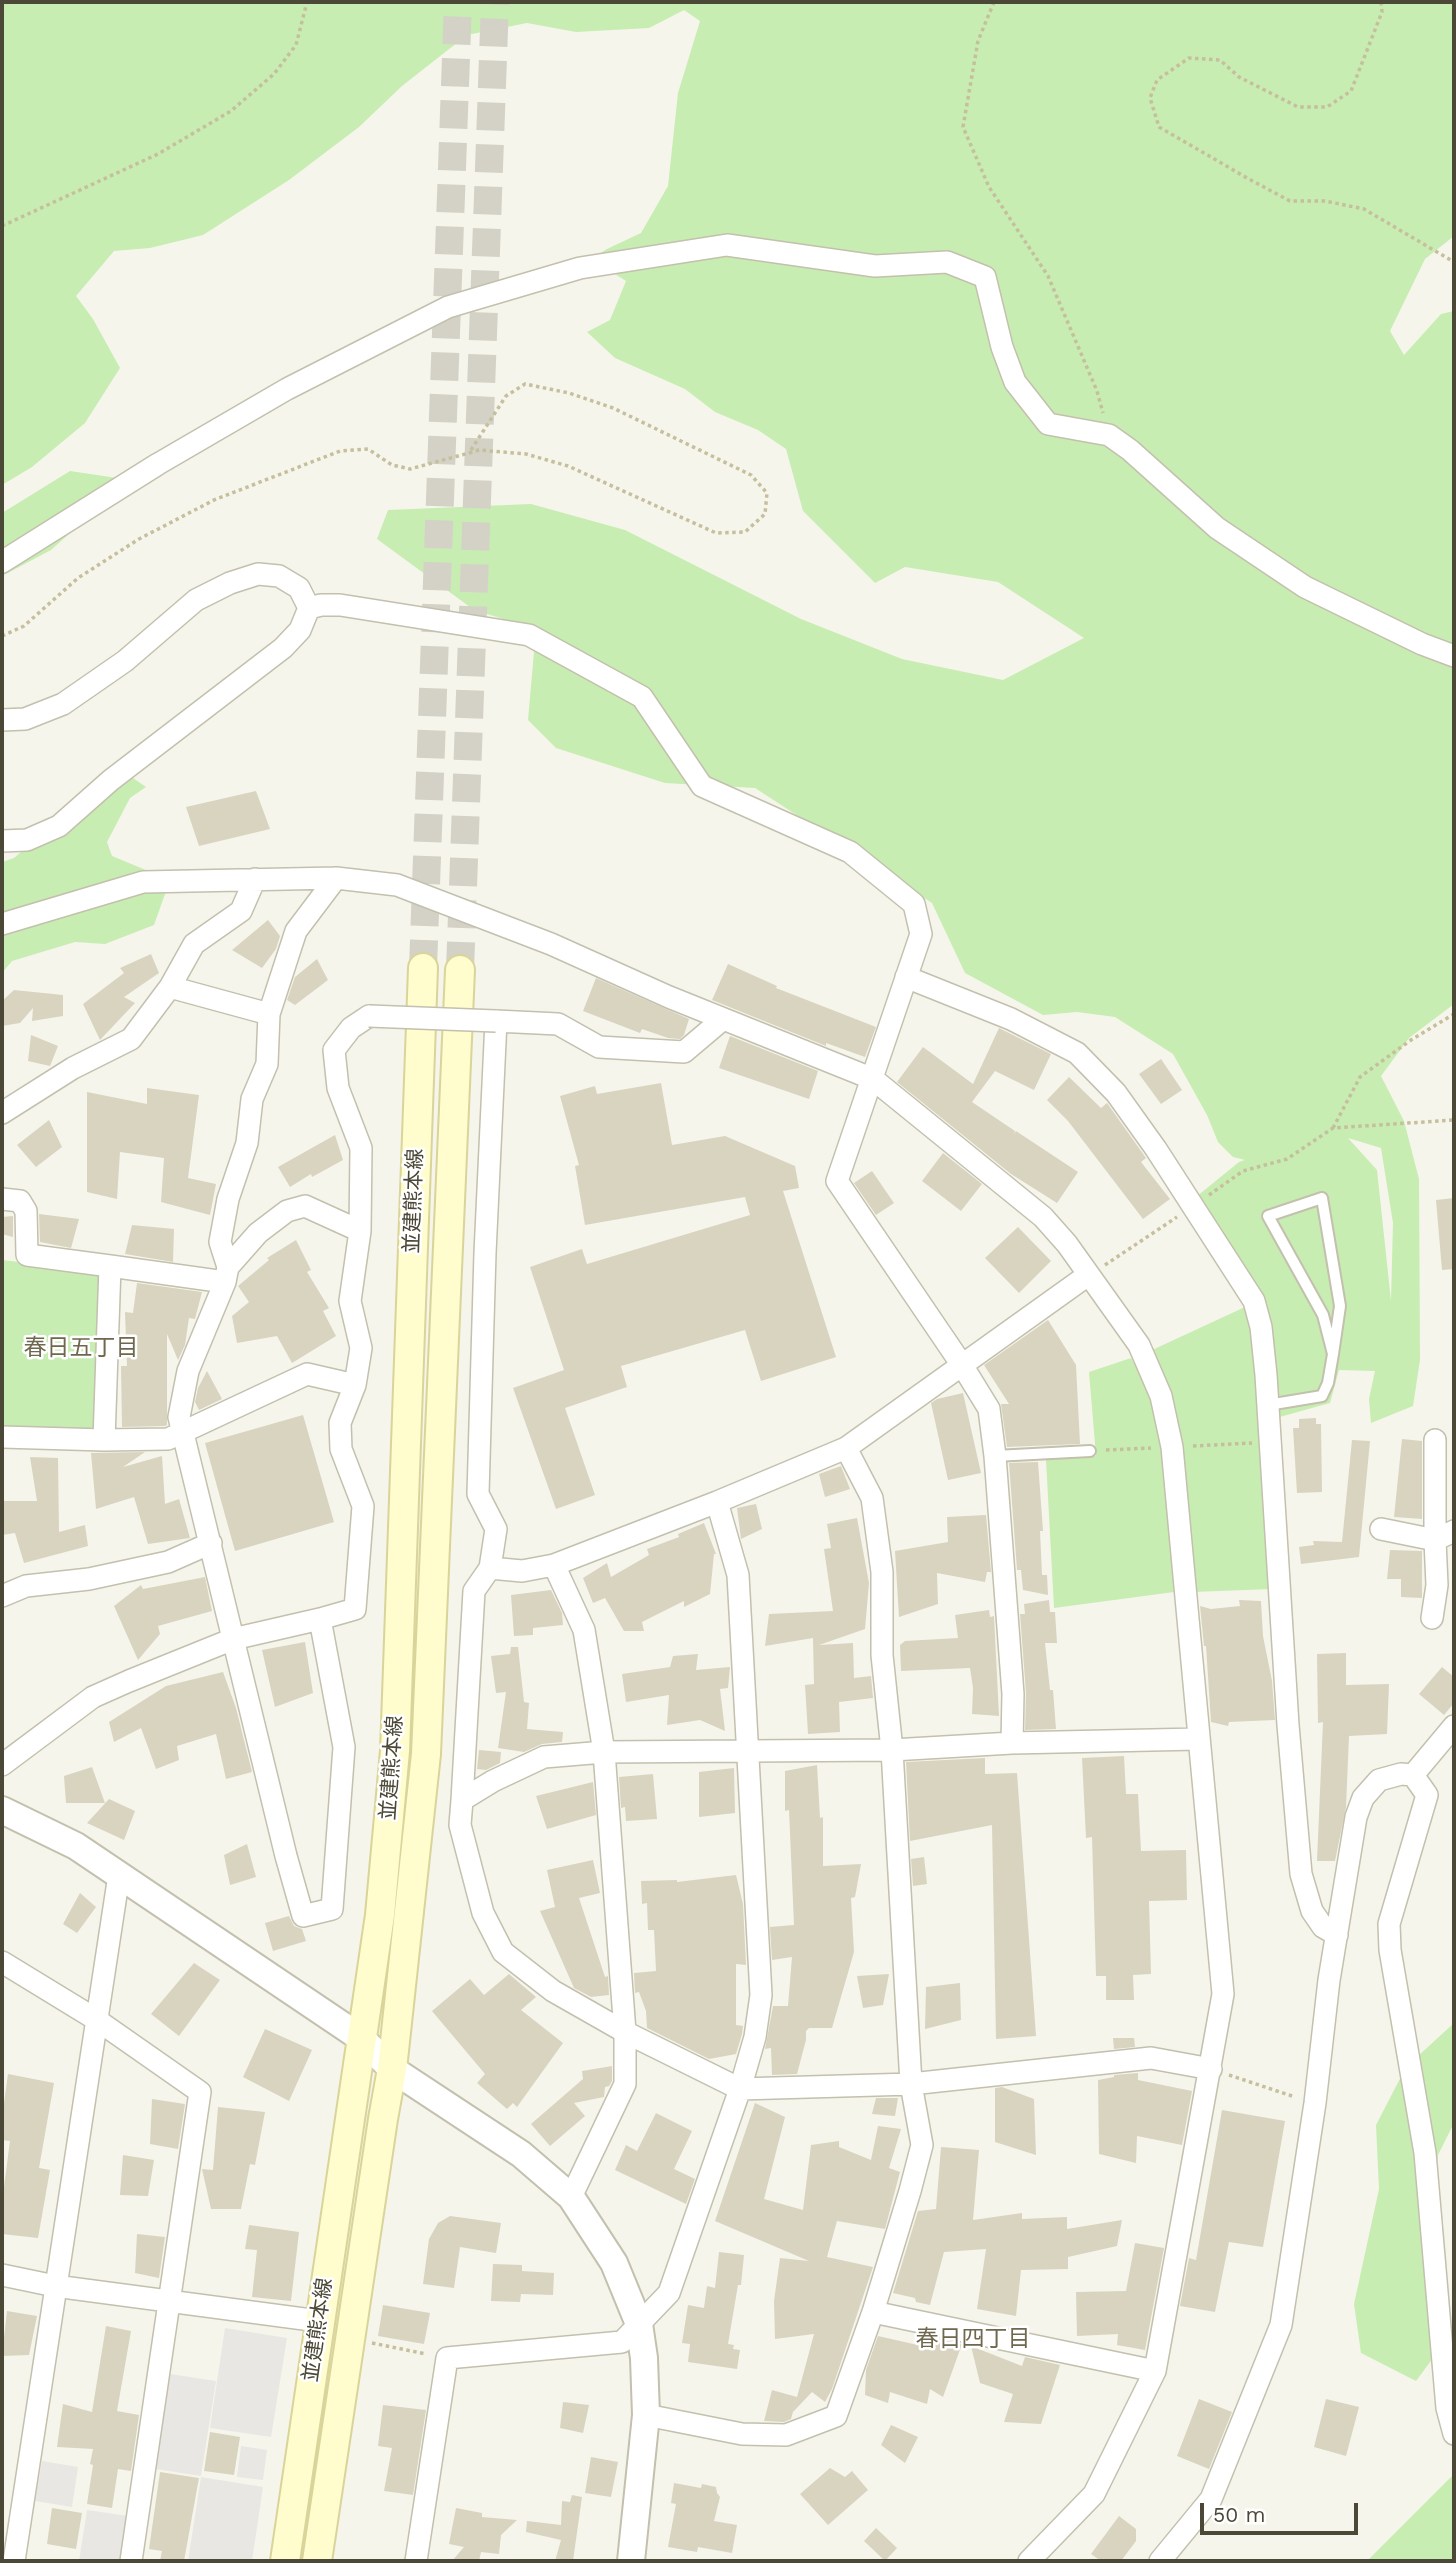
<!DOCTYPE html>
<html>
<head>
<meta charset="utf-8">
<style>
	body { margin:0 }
	#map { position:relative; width:1456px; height:2563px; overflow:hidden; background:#f6f5eb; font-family:"Work Sans",sans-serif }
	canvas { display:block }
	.frame { position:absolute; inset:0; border:4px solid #4c4838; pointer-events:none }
	.scale { position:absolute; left:1200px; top:2503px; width:158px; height:32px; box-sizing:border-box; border:4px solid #4c4838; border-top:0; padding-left:9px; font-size:21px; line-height:24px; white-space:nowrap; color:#4c4838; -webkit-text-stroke:5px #fff; paint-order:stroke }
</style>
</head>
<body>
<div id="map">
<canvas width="1456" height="2563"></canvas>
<div class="frame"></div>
<div class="scale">50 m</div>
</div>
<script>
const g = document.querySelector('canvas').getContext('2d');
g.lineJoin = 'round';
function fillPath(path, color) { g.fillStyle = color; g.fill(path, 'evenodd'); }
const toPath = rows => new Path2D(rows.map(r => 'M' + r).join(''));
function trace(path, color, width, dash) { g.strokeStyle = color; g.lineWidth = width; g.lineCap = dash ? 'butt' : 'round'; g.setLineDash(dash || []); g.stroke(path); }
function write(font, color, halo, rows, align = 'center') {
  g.font = font + ' "Work Sans","Noto Sans JP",sans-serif'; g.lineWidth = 5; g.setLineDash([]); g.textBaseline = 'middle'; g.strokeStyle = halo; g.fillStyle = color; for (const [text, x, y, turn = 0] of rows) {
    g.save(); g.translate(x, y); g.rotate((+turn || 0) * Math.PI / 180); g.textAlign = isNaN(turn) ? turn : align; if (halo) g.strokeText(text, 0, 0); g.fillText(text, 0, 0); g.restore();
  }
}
const green = toPath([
	[2,2,1454,2,1454,236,1425,259,1390,331,1404,355,1441,314,1454,311,1454,1004,1409,1038,1381,1076,1404,1121,1419,1179,1420,1360,1413,1406,1371,1423,1369,1399,1375,1371,1339,1370,1330,1403,1276,1418,1267,1312,1196,1197,1239,1162,1245,1160,1233,1157,1218,1142,1207,1115,1173,1054,1115,1017,1077,1012,1043,1015,965,973,932,903,755,788,665,783,556,748,528,720,536,629,474,610,377,539,388,510,531,504,625,530,801,619,902,659,1003,680,1084,638,998,582,905,567,875,583,803,511,786,449,758,430,715,412,685,389,615,358,587,332,610,320,626,281,591,259,607,249,641,233,668,186,678,93,700,21,684,10,649,28,576,32,527,23,467,35,402,86,359,127,289,180,203,235,150,248,114,251,76,296,93,319,120,368,85,423,32,467,2,485],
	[1348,1138,1381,1148,1393,1223,1391,1301,1377,1170],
	[70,471,117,478,87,518,51,550,2,576,2,513],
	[123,771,146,787,130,798,107,842,112,856,170,880,154,925,105,944,75,942,12,961,2,973,2,862,14,858,58,820],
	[2,1260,97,1271,103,1279,98,1424,93,1431,2,1429],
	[1245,1307,1252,1331,1272,1589,1193,1592,1150,1351],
	[1131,1358,1149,1388,1157,1421,1163,1458,1174,1592,1054,1608,1046,1460,1096,1456,1089,1372],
	[1454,2023,1454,2123,1438,2155,1433,2221,1436,2354,1416,2381,1361,2353,1354,2304,1379,2189,1376,2125,1406,2067],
	[1452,2476,1454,2479,1454,2561,1367,2561]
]);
const parking = toPath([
	[225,2328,287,2338,271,2437,210,2428],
	[170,2374,216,2381,201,2476,156,2469],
	[241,2446,267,2450,263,2480,237,2477],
	[42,2461,78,2467,72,2507,35,2501],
	[201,2477,263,2487,252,2561,188,2561],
	[87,2510,128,2516,121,2561,79,2561]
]);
const building = toPath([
	[256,791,270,829,199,846,186,807],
	[268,920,280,936,276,949,262,968,232,950],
	[151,954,159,973,124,997,135,1003,100,1040,83,1004,124,973,120,968],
	[317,959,328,980,295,1005,287,1000,295,977],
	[728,964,777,986,776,988,876,1027,865,1057,826,1043,826,1046,712,1000],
	[596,978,689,1019,684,1035,680,1039,668,1038,642,1029,640,1033,583,1011],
	[14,990,63,995,63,1016,32,1021,33,1008,20,1023,2,1026,2,1001],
	[999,1028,1051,1054,1034,1090,995,1071,972,1102,1015,1131,1014,1134,1016,1131,1078,1172,1057,1203,1011,1174,897,1082,923,1047,973,1084],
	[31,1035,58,1046,50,1066,28,1061],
	[730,1036,818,1071,809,1099,719,1068],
	[1161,1059,1182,1090,1161,1104,1139,1074],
	[1069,1077,1101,1108,1107,1103,1146,1158,1141,1162,1170,1199,1143,1219,1068,1121,1047,1100],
	[661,1083,672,1145,725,1136,795,1166,799,1188,783,1191,836,1357,761,1381,745,1330,621,1366,627,1387,565,1408,595,1495,556,1509,513,1388,564,1370,530,1267,582,1249,587,1264,750,1215,745,1197,585,1225,575,1166,579,1165,560,1096,595,1086,597,1094],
	[147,1088,199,1095,188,1178,216,1184,210,1215,161,1202,164,1158,120,1152,117,1199,87,1192,87,1092,147,1104],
	[49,1120,62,1147,36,1167,17,1145],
	[335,1135,343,1160,312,1177,311,1174,290,1187,278,1167],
	[943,1153,982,1184,961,1211,922,1181],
	[872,1171,894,1203,876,1215,854,1183],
	[1454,1198,1454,1269,1442,1270,1436,1200],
	[39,1214,79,1219,71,1248,40,1242],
	[13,1216,13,1237,2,1234,2,1217],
	[132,1225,174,1229,173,1262,125,1254],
	[1018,1227,1051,1261,1019,1293,985,1258],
	[296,1240,311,1270,307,1272,329,1308,323,1311,336,1336,292,1363,277,1336,237,1343,232,1316,249,1302,238,1286,269,1260,267,1258],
	[137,1283,202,1292,195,1319,189,1318,185,1345,178,1360,167,1334,167,1425,165,1426,122,1427,121,1366,127,1366,125,1312,133,1313],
	[1048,1320,1076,1365,1080,1444,1007,1447,1001,1404,1009,1404,984,1365],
	[207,1371,222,1399,199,1410,195,1402,198,1388],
	[963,1393,981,1473,948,1480,931,1403,937,1399],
	[303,1415,334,1522,235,1551,205,1443],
	[1316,1418,1316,1424,1321,1424,1322,1492,1297,1493,1293,1428,1299,1428,1299,1419],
	[1402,1439,1422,1441,1422,1519,1394,1517],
	[1352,1440,1370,1441,1359,1557,1301,1564,1299,1547,1314,1545,1313,1541,1342,1542],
	[145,1452,123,1467,162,1456,165,1504,179,1499,190,1538,148,1544,134,1497,96,1509,91,1453],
	[30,1457,58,1458,59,1532,85,1525,88,1546,24,1563,15,1533,2,1535,2,1501,37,1501],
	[1038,1462,1043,1531,1040,1531,1042,1575,1047,1575,1048,1595,1023,1590,1021,1570,1017,1570,1009,1463],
	[841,1466,850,1489,825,1497,819,1474],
	[756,1504,762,1529,741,1539,737,1508],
	[986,1515,991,1572,987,1572,985,1582,937,1573,938,1604,899,1617,895,1551,948,1542,947,1517],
	[857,1518,869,1583,865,1629,819,1645,853,1643,854,1678,871,1676,873,1698,839,1702,840,1732,808,1734,805,1685,814,1684,813,1638,765,1646,769,1614,833,1611,824,1549,831,1548,827,1524],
	[704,1523,716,1554,714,1554,710,1594,684,1607,684,1601,642,1622,644,1631,624,1631,605,1598,593,1603,583,1578,607,1563,611,1577,649,1555,647,1549,679,1537,678,1534],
	[1390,1550,1422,1551,1422,1598,1401,1597,1401,1579,1387,1579],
	[205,1577,212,1611,158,1626,160,1634,138,1660,114,1606,141,1585,143,1589],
	[551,1590,562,1613,563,1625,533,1628,533,1635,514,1636,511,1595],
	[1049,1600,1050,1612,1055,1612,1057,1643,1045,1643,1050,1690,1053,1690,1056,1729,1025,1730,1026,1693,1020,1614,1025,1614,1024,1604],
	[1239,1600,1261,1601,1263,1636,1272,1681,1275,1720,1229,1722,1228,1726,1211,1722,1206,1646,1204,1646,1200,1606,1211,1609,1240,1606],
	[989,1610,990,1617,994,1616,999,1716,972,1714,973,1688,970,1668,901,1671,900,1645,905,1641,958,1638,955,1615],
	[305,1642,313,1693,275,1707,262,1650],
	[511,1647,518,1647,524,1702,529,1703,527,1729,563,1732,562,1742,542,1744,524,1752,498,1748,506,1692,496,1693,491,1656,510,1654],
	[1346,1653,1346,1685,1389,1684,1387,1734,1349,1736,1346,1807,1335,1861,1317,1861,1323,1722,1318,1723,1317,1654],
	[698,1654,696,1670,730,1667,728,1688,720,1689,725,1731,700,1720,667,1725,669,1695,626,1702,622,1674,670,1667,673,1656],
	[1442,1667,1454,1677,1454,1703,1444,1715,1419,1694],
	[223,1672,236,1708,252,1772,226,1779,216,1734,177,1746,179,1760,156,1769,141,1728,114,1742,109,1722,166,1686],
	[479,1750,501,1752,500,1763,486,1770,477,1769],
	[1124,1756,1126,1794,1138,1794,1141,1851,1186,1850,1187,1900,1149,1901,1151,1974,1133,1975,1134,2000,1106,2000,1106,1976,1096,1976,1092,1837,1086,1838,1082,1758],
	[985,1758,985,1774,1017,1773,1036,2036,996,2039,992,1825,910,1841,906,1762],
	[817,1765,820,1818,823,1817,823,1866,861,1864,855,1897,851,1898,854,1952,832,2028,809,2028,806,2031,806,2040,797,2074,772,2075,771,2048,765,2049,773,2006,788,2006,792,1957,772,1960,770,1927,794,1925,789,1810,785,1811,785,1771],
	[92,1767,105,1803,66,1803,64,1776],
	[734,1768,735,1813,699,1817,699,1772],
	[653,1774,657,1819,626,1821,625,1807,621,1808,619,1777],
	[593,1782,596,1815,547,1829,536,1796],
	[109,1799,135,1811,124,1840,87,1823],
	[247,1844,256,1877,230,1885,224,1855],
	[924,1857,927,1884,913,1886,911,1859],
	[593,1860,600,1893,579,1898,605,1977,608,1976,609,1995,591,1997,574,1988,540,1911,555,1907,547,1870],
	[736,1875,743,1904,746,1965,736,1964,736,2025,743,2026,742,2034,736,2054,709,2059,647,2028,646,2011,639,1992,635,1993,634,1973,656,1971,654,1930,648,1930,647,1903,642,1904,641,1881,677,1880,677,1882],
	[80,1893,96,1907,77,1933,63,1924],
	[289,1916,294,1926,302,1929,306,1941,273,1951,265,1923],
	[194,1963,220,1980,179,2036,151,2014],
	[509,1974,536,1997,521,2010,563,2043,517,2107,513,2103,507,2109,477,2083,485,2074,432,2011,470,1979,484,1995],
	[889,1974,883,2005,863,2008,857,1976],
	[960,1983,961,2020,925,2029,926,1987],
	[265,2029,312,2050,289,2101,243,2077],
	[1113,2038,1134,2038,1135,2047,1114,2049],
	[612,2066,612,2081,609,2086,605,2087,604,2097,574,2103,585,2116,550,2146,531,2124,583,2079,582,2071],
	[1138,2073,1138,2080,1192,2091,1182,2145,1137,2136,1136,2163,1099,2154,1098,2080,1114,2077,1114,2075],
	[8,2074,54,2083,39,2168,50,2170,38,2238,2,2234,2,2202,10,2141,2,2140,2,2118],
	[1002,2087,1034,2099,1036,2155,995,2142,995,2088],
	[876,2098,898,2098,895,2116,872,2114],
	[152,2099,185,2104,178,2149,150,2144],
	[755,2103,785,2117,764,2199,803,2210,811,2145,839,2141,839,2147,871,2160,878,2126,901,2129,889,2168,900,2172,885,2229,837,2221,827,2257,873,2267,832,2389,825,2402,812,2392,793,2412,814,2334,775,2339,774,2301,780,2258,809,2261,715,2221],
	[218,2107,265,2112,255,2165,250,2164,241,2209,211,2209,202,2169,213,2170],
	[1222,2110,1285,2121,1263,2247,1229,2242,1215,2312,1180,2306,1189,2258,1196,2260],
	[656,2113,692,2131,674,2169,695,2179,686,2204,615,2170,626,2145,637,2151],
	[941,2147,979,2150,973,2220,1022,2213,1022,2219,1067,2217,1067,2229,1122,2220,1117,2246,1068,2257,1068,2269,1021,2270,1016,2316,977,2309,986,2249,944,2252,930,2305,916,2302,915,2298,893,2293,918,2211,936,2209],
	[123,2155,154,2160,148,2196,120,2195],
	[450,2216,501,2223,496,2253,460,2247,454,2288,423,2284,429,2239,438,2223],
	[249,2225,299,2232,291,2301,252,2297,257,2250,245,2249],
	[137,2234,165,2237,159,2278,135,2273],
	[1135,2243,1164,2248,1145,2350,1117,2345,1118,2334,1077,2336,1076,2292,1126,2291],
	[719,2252,744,2255,741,2285,738,2285,728,2344,734,2345,733,2349,740,2350,737,2369,688,2362,690,2344,682,2343,688,2305,704,2308,707,2286,715,2288],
	[493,2264,522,2265,522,2271,554,2273,553,2295,521,2294,520,2302,491,2301],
	[383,2305,430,2313,424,2344,378,2336],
	[7,2311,37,2316,29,2355,2,2356],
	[106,2326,131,2331,117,2411,139,2415,131,2471,118,2469,112,2508,87,2504,93,2465,90,2464,93,2449,57,2447,63,2404,92,2412],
	[878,2336,931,2348,935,2338,962,2344,943,2397,930,2389,927,2404,890,2392,888,2403,865,2395,866,2370],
	[971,2346,1022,2366,1025,2357,1060,2365,1041,2424,1004,2422,1013,2394,980,2383],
	[772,2390,797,2397,791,2419,784,2422,764,2421],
	[1199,2399,1232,2412,1209,2469,1177,2456],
	[1326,2399,1359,2407,1346,2456,1314,2447],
	[563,2402,589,2405,583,2433,560,2428],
	[383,2405,426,2410,413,2495,384,2491,392,2448,378,2446],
	[891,2425,918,2437,905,2463,881,2445],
	[210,2432,240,2437,234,2475,204,2471],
	[591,2457,618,2462,611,2497,585,2493],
	[830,2468,845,2477,852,2471,868,2490,828,2525,800,2494],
	[160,2472,199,2478,184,2561,160,2561,162,2551,149,2549],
	[674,2483,701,2488,702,2484,716,2487,717,2493,720,2497,714,2521,737,2525,732,2553,698,2547,697,2552,668,2547,676,2504,671,2503],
	[572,2495,582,2497,573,2561,555,2561,561,2540,526,2532,527,2521,561,2525,562,2501,570,2502],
	[52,2508,82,2513,76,2549,47,2544],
	[456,2508,482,2513,482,2517,517,2520,501,2535,499,2554,481,2552,479,2561,452,2561,464,2547,449,2544],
	[1119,2516,1136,2529,1136,2541,1121,2561,1101,2561,1091,2554],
	[876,2528,897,2548,885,2561,864,2541]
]);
const secondaryTunnel = toPath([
	[423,968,458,2],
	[460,970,495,2]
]);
const path = toPath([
	[994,2,978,41,963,127,989,187,1048,276,1097,391,1103,413],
	[1381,2,1382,12,1351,91,1327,107,1298,107,1239,77,1220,60,1189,58,1157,80,1150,98,1159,127,1247,178,1290,201,1325,201,1364,209,1454,262],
	[2,226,158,154,231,111,274,74,296,45,307,2],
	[2,636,24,626,78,578,139,539,214,500,340,451,368,449,392,465,410,469,469,453,479,450,526,454,568,466,716,533,745,532,765,514,767,493,751,475,613,408,569,393,525,384,506,396,469,453],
	[1333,1128,1360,1077,1411,1040,1454,1014],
	[1209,1195,1243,1171,1287,1159,1333,1128,1454,1120],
	[1105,1265,1177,1217],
	[1193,1446,1252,1443],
	[1106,1450,1151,1448],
	[1229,2075,1295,2097],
	[372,2343,426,2354]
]);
const service = toPath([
	[1268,1405,1322,1396,1328,1383,1333,1354,1340,1306,1322,1198,1268,1216,1323,1315,1333,1354],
	[995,1456,1090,1451]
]);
const minor = toPath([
	[2,562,158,464,287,389,448,307,580,268,727,245,875,266,947,262,985,277,1002,347,1015,382,1048,424,1109,435,1130,450,1217,528,1305,587,1422,644,1454,656],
	[309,608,321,605,340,605,529,635,642,697,702,786,850,852,914,904,921,934,837,1181,962,1365,989,1409,995,1456,1013,1694,1012,1743],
	[2,720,25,719,63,704,125,661,196,600,230,583,258,574,279,576,299,588,309,608,300,630,283,648,111,780,59,826,27,840,2,841],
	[2,924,143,882,336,878,397,885,551,944,669,997,873,1079,1043,1217,1067,1244,1139,1345,1161,1396,1172,1447,1223,1994,1155,2371,1094,2494,1029,2561],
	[906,977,1011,1019,1077,1053,1116,1093,1156,1149,1254,1301,1261,1327,1266,1375,1288,1725,1301,1874,1312,1911,1323,1927,1337,1935],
	[170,987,269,1014],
	[723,1019,684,1052,599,1047,558,1024,496,1021,485,1253,478,1494,496,1529,490,1568,474,1591,462,1800,493,1781,544,1757,604,1752,892,1750,1012,1743,1198,1739],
	[2,1113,73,1068,131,1039,170,987,194,944,241,911,255,879],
	[2,1199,20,1201,26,1211,27,1255,110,1266],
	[228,1267,258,1233,287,1211,305,1206,360,1231,361,1148,338,1088,334,1050,351,1028,369,1016],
	[2,1437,104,1440,168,1439,307,1374,355,1385],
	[104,1440,110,1266,225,1282],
	[1381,1529,1435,1540,1454,1531],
	[554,1565,584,1630,604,1752,625,2032,625,2084,571,2197],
	[490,1568,522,1571,554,1565,717,1502,846,1448,1088,1275],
	[2,1596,26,1586,89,1579,168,1562,211,1543],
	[1432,1618,1437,1585,1435,1540,1435,1440],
	[320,1619,344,1747,332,1909,303,1916,286,1856,179,1417,188,1371,225,1282,228,1267,220,1242,228,1199,247,1143,252,1099,267,1064,269,1014,296,931,336,878],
	[2,1765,93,1697,129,1681,233,1639,320,1619,355,1609,363,1506,341,1449,340,1423,355,1385,361,1348,350,1301,360,1231],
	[1413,1775,1454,1726],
	[462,1800,460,1825,483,1913,503,1952,553,1991,625,2032,740,2089,911,2084,1151,2058,1211,2069],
	[2,1962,97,2020,200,2092,131,2561],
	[2,2275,55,2286,319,2321],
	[873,2312,1155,2371],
	[646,2415,742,2434,786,2435,836,2416,873,2312,910,2191,922,2145,911,2084,892,1750,882,1655,882,1572,872,1498,846,1448],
	[14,2561,119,1875],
	[416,2561,447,2358,622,2342,669,2293,740,2089,755,2037,761,1995,738,1575,717,1502],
	[1160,2561,1211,2499,1281,2325,1315,2103,1329,1980,1356,1817,1363,1798,1379,1780,1401,1774,1413,1775,1427,1795,1389,1924,1390,1950,1425,2153,1447,2408,1454,2434]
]);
const tertiary = toPath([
	[2,1810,76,1846,361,2038,392,2069,521,2154,571,2197,614,2263,639,2324,644,2358,646,2415,631,2561]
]);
const secondary = toPath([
	[285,2561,380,1915,395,1751,423,968],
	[317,2561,383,2119,392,2069,426,1754,460,970]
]);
const minorBridge = toPath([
	[369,1016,496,1021]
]);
const streetNames = [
	["並建熊本線",414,1201,-88],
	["並建熊本線",392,1768,-86],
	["並建熊本線",318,2330,-82]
];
const neighbourhoodNames = [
	["春日五丁目",81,1348],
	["春日四丁目",973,2339]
];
fillPath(green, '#c7edb2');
fillPath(parking, '#e8e7e3');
fillPath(building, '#d9d4c0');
trace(secondaryTunnel, '#d4d2c7', 28, [28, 14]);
trace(service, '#c3c0ad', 14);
trace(minor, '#c3c0ad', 24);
trace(tertiary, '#c3c0ad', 30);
trace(secondary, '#d9d499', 32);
trace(path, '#c6bf9d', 3.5, [3.5, 3.5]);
trace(service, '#fff', 10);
trace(minor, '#fff', 21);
trace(tertiary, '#fff', 26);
trace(secondary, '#fffccd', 28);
trace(minorBridge, '#c3c0ad', 24, []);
trace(minorBridge, '#fff', 21);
write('21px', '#4c4838', '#fff', streetNames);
write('23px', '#6f684e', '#fff', neighbourhoodNames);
</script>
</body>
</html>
